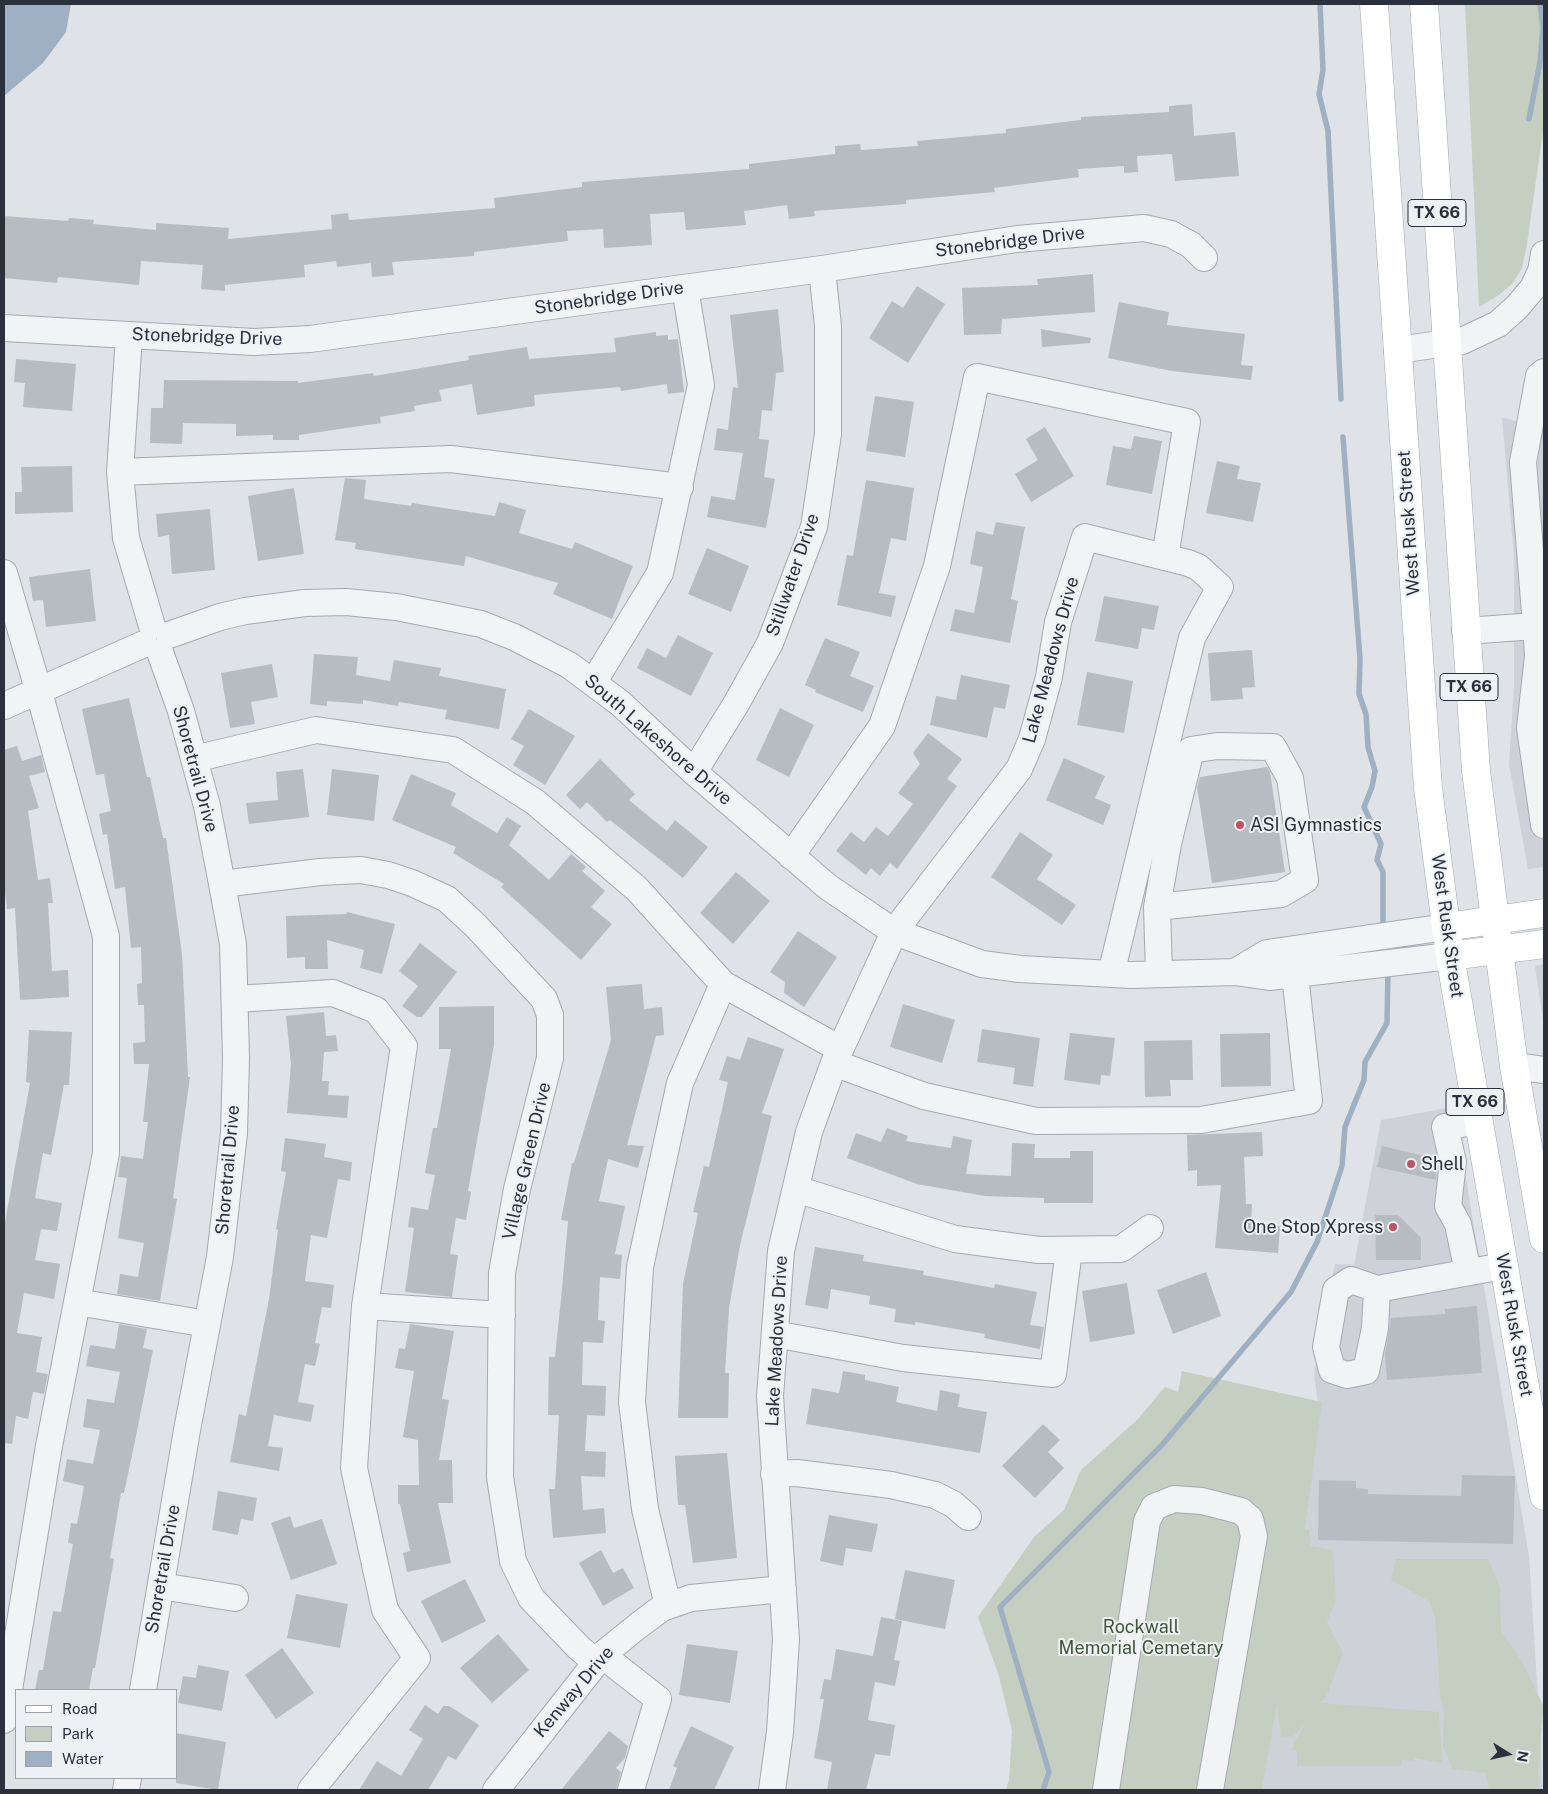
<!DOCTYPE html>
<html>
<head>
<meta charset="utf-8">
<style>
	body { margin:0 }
	#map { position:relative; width:1548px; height:1794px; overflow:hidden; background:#dfe2e6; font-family:"Public Sans",sans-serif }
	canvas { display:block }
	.frame { position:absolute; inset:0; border:5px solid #2a313c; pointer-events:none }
	.legend { position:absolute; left:15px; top:1689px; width:162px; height:90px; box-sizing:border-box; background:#eef1f4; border:1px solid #a0a4aa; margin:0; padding:6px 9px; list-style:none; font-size:15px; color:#2a313c }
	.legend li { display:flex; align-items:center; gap:10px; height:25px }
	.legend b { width:25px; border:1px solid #a0a4aa }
	.north { position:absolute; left:1483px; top:1729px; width:50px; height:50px; -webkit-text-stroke:4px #eef1f4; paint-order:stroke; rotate:100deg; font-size:14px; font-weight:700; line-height:20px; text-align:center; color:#2a313c }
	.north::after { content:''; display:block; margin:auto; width:18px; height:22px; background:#2a313c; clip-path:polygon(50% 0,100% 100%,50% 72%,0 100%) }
</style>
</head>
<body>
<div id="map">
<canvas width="1548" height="1794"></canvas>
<div class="frame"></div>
<ul class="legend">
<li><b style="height:6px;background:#fff"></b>Road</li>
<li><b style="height:14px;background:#c5cfc1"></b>Park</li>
<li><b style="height:14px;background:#9eb0c2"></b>Water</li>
</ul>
<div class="north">N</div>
</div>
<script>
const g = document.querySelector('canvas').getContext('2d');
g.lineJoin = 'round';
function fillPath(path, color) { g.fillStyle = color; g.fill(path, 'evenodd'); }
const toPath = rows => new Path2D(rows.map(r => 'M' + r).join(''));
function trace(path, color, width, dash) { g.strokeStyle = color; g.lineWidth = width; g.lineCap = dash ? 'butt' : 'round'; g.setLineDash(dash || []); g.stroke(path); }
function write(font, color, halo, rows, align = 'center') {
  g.font = font + ' "Public Sans",sans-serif'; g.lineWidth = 4; g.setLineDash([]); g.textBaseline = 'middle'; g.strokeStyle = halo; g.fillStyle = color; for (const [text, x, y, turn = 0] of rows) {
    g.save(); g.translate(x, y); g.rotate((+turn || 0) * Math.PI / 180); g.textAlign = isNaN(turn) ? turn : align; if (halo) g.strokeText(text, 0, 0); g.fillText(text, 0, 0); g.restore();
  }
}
const built = toPath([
	[1502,417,1544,430,1544,867,1528,869,1509,764,1514,685,1514,557],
	[1544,964,1544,1027,1535,966],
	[1454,1107,1529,1556,1541,1744,1542,1790,1262,1790,1302,1556,1319,1413,1314,1374,1335,1264,1354,1265,1381,1120]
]);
const green = toPath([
	[1465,4,1544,4,1544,124,1527,244,1522,268,1513,283,1499,295,1479,307],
	[1182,1371,1322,1402,1305,1530,1309,1529,1311,1546,1333,1550,1336,1600,1327,1622,1343,1653,1327,1695,1321,1703,1439,1712,1442,1763,1415,1758,1414,1761,1403,1760,1401,1766,1297,1766,1297,1751,1291,1750,1305,1723,1294,1736,1281,1737,1277,1705,1262,1790,1006,1790,1009,1780,1012,1731,999,1676,978,1617,1034,1537,1064,1510,1081,1470,1138,1419,1165,1387,1178,1392],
	[1396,1559,1488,1559,1500,1587,1501,1630,1521,1660,1543,1705,1538,1790,1489,1790,1486,1773,1452,1769,1443,1745,1444,1713,1440,1695,1435,1617,1429,1601,1391,1580]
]);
const water = toPath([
	[4,4,71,4,66,32,43,63,4,96]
]);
const stream = toPath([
	[1320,4,1323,70,1319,94,1328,131,1341,399],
	[1529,119,1540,62,1543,27,1540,4],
	[1343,437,1360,659,1359,694,1366,714,1368,747,1375,771,1372,787,1364,807,1381,844,1377,860,1383,872,1383,930],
	[1043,1790,1049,1772,1000,1607,1161,1446,1291,1292,1317,1242,1342,1166,1345,1127,1364,1080,1365,1062,1387,1023,1388,969]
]);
const building = toPath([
	[1192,104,1194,136,1235,132,1239,176,1175,181,1172,154,1137,156,1138,172,1124,173,1124,166,1078,169,1079,177,994,188,995,192,906,200,906,204,814,211,815,216,789,219,787,205,744,211,746,225,686,230,684,212,650,214,652,245,604,248,603,229,567,231,568,241,474,252,474,256,392,262,394,275,372,277,371,263,337,267,336,261,304,265,305,277,225,285,225,291,201,289,203,265,141,261,139,285,58,277,57,283,4,278,4,216,68,221,69,218,94,220,93,224,156,230,156,223,229,228,228,239,332,229,331,215,348,213,349,220,495,208,494,198,582,187,582,182,749,169,749,164,835,154,835,146,860,144,861,150,918,146,917,141,1006,133,1006,129,1081,120,1081,117,1169,112,1169,106],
	[1093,274,1095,312,1002,319,1001,334,964,335,962,288,1038,285,1037,279],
	[917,286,945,304,908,363,869,338,892,301,903,308],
	[1119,302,1169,312,1167,325,1245,334,1241,365,1253,366,1251,380,1172,371,1108,358],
	[778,309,784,372,776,373,772,411,762,410,759,439,769,440,764,477,775,479,766,528,707,517,711,496,735,500,743,453,714,450,717,428,728,430,733,387,738,388,730,315],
	[1041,329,1091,338,1090,343,1042,347],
	[656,332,656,336,668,335,668,340,678,339,684,392,668,394,667,384,621,391,620,387,534,395,535,406,477,415,472,384,439,390,442,401,414,406,415,411,380,417,381,423,299,435,299,440,273,440,273,435,236,436,236,424,183,423,182,444,150,443,151,408,163,408,164,380,298,381,298,383,373,373,374,376,469,360,468,356,527,347,529,359,616,352,614,338],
	[16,359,76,364,72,411,23,407,25,383,14,382],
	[875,396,914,402,905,457,866,451],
	[1045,427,1074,476,1031,502,1015,474,1038,460,1026,439],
	[1134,436,1162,441,1152,494,1106,485,1113,446,1131,449],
	[1217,461,1240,466,1237,479,1261,483,1253,522,1206,513],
	[72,466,73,512,15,514,15,492,22,492,21,467],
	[345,478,366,480,364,499,411,506,412,503,495,516,499,502,526,510,519,533,572,549,575,542,633,566,612,619,553,594,558,583,466,556,464,566,355,549,356,543,335,540],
	[866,480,914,488,906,541,891,538,879,593,896,596,891,617,837,605,847,555,853,556],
	[294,488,304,554,258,561,248,496],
	[210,509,215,570,172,574,169,535,158,537,156,514],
	[996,522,1025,527,1011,599,1018,601,1010,643,950,631,955,609,974,613,983,567,970,564,976,531,993,535],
	[707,548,749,566,731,612,688,594],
	[90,569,96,621,46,627,43,600,33,601,29,577],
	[1104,596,1159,606,1154,630,1142,628,1138,649,1095,641],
	[678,635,713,653,691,696,637,668,647,648,666,658],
	[825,638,860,652,850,676,874,686,863,712,815,692,816,690,805,685],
	[1252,650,1255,687,1242,688,1243,699,1211,701,1208,653],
	[314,654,358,657,356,675,390,681,394,660,441,668,439,676,506,689,499,729,445,719,447,710,399,702,398,706,363,700,363,704,327,701,327,706,310,704],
	[272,664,278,697,251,702,255,724,230,728,221,673],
	[1087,672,1133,681,1124,733,1077,725],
	[961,675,1010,685,1005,709,994,707,987,738,930,725,936,696,956,700],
	[129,698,147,777,150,777,163,838,166,838,182,954,188,1077,190,1077,173,1198,177,1199,160,1301,117,1294,120,1274,138,1277,144,1243,118,1238,127,1178,118,1177,121,1156,143,1159,148,1122,143,1122,149,1064,134,1064,133,1043,145,1042,144,1005,138,1005,137,984,142,983,141,947,131,948,125,887,115,889,107,834,103,835,99,814,111,811,104,774,96,775,82,709],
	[780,708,814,725,789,777,756,760],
	[529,709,575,736,545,785,513,765,524,746,511,739],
	[928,733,962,759,947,779,957,786,897,869,890,863,880,876,871,868,866,875,836,851,851,832,864,842,876,827,888,836,913,804,898,793,920,764,913,753],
	[17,746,22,761,41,755,45,772,29,776,39,808,28,811,38,880,50,878,53,903,48,903,52,971,68,970,69,997,20,1000,15,908,7,909,4,884,4,750],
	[1064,758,1105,776,1095,798,1111,805,1103,825,1046,800],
	[600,759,635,794,629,800,667,831,675,820,708,847,683,878,610,820,607,822,587,802,580,809,566,795],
	[1267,767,1270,772,1285,872,1212,883,1197,787,1200,777],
	[303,769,309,817,249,824,246,803,278,800,276,772],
	[332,769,379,775,374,821,327,815],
	[411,774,456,793,451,805,497,833,507,817,521,826,509,845,549,880,571,854,586,867,582,871,605,891,591,907,612,924,581,960,501,887,504,884,453,853,456,847,392,820],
	[1020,832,1053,855,1037,879,1076,905,1062,925,991,877],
	[736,872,770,901,733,944,700,913],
	[347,912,395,924,382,974,360,968,364,950,327,940,328,969,305,969,305,957,287,958,286,916,346,914],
	[798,931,837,957,804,1007,784,993,785,982,770,972],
	[420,943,457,972,422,1017,417,1017,402,1006,418,986,399,971],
	[642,984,644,1009,662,1007,664,1035,656,1036,627,1145,644,1146,638,1168,608,1159,599,1201,625,1206,615,1254,622,1255,620,1279,600,1277,598,1320,605,1321,603,1343,583,1342,582,1385,606,1386,605,1416,587,1415,585,1451,606,1452,605,1477,581,1476,583,1510,604,1508,606,1533,553,1538,549,1489,555,1489,559,1415,548,1415,549,1357,555,1357,562,1289,568,1221,561,1220,572,1163,574,1163,611,1040,606,987],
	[903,1004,955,1020,942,1063,890,1047],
	[494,1006,494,1045,468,1191,471,1192,466,1220,456,1218,450,1254,458,1255,452,1297,405,1292,414,1228,408,1227,411,1207,428,1210,435,1175,425,1173,433,1128,437,1128,451,1049,439,1049,439,1007],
	[324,1012,326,1036,336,1035,338,1051,324,1052,322,1081,329,1081,328,1095,349,1096,347,1118,287,1113,291,1064,286,1016],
	[982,1029,1040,1038,1033,1087,1013,1084,1015,1068,977,1062],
	[29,1030,72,1032,69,1085,64,1085,51,1155,43,1153,35,1198,62,1203,57,1231,41,1229,35,1260,60,1264,54,1299,24,1293,17,1333,42,1337,36,1372,48,1374,44,1394,33,1392,28,1419,16,1416,12,1444,4,1443,4,1228,30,1083,26,1082],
	[1070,1033,1115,1038,1110,1076,1101,1075,1100,1085,1064,1080],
	[1270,1033,1271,1086,1221,1087,1220,1034],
	[748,1037,784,1049,762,1113,772,1116,740,1245,729,1308,725,1373,729,1373,728,1418,678,1418,683,1284,698,1213,693,1212,704,1166,709,1167,728,1082,719,1080,727,1056,740,1060],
	[1192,1040,1193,1080,1170,1080,1171,1096,1145,1097,1144,1041],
	[887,1128,908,1136,906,1141,951,1148,953,1136,972,1140,966,1174,1011,1176,1012,1143,1035,1144,1034,1158,1070,1158,1070,1151,1093,1151,1093,1203,1044,1203,1044,1198,985,1196,917,1184,847,1158,856,1133,881,1142],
	[1262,1132,1263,1156,1244,1157,1246,1204,1252,1204,1251,1223,1280,1226,1278,1253,1215,1248,1221,1185,1197,1186,1197,1170,1188,1171,1187,1135],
	[285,1138,326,1144,324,1157,352,1162,350,1181,338,1179,327,1238,311,1235,305,1281,334,1285,331,1308,322,1307,315,1343,320,1344,315,1366,305,1364,298,1402,314,1405,311,1422,274,1415,268,1446,283,1448,279,1471,230,1462,239,1414,246,1416,269,1299,278,1230,276,1229,286,1172,281,1171],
	[1382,1146,1437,1159,1436,1180,1377,1167],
	[1375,1215,1398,1215,1421,1238,1421,1260,1376,1260],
	[815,1247,864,1255,863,1261,924,1271,923,1275,994,1288,995,1284,1037,1292,1030,1325,1044,1327,1040,1349,984,1338,985,1334,915,1322,915,1325,894,1322,896,1309,869,1304,870,1296,831,1289,828,1309,805,1305],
	[1206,1272,1221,1316,1173,1334,1157,1290],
	[1127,1283,1135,1334,1090,1342,1082,1291],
	[1477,1306,1482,1373,1387,1380,1385,1354,1391,1318,1445,1314,1445,1309],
	[119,1324,147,1329,143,1348,153,1350,136,1436,124,1493,121,1493,110,1558,114,1559,95,1668,93,1668,89,1690,35,1690,39,1670,43,1670,53,1611,61,1612,73,1544,68,1543,71,1523,77,1524,84,1486,63,1481,67,1459,93,1464,100,1430,83,1427,87,1399,114,1403,120,1372,86,1366,90,1345,115,1349],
	[410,1324,454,1331,442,1399,449,1400,439,1460,452,1460,453,1503,438,1503,451,1563,407,1572,403,1553,410,1551,400,1504,398,1504,398,1485,419,1485,418,1440,403,1437,414,1371,395,1368,399,1348,405,1349],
	[843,1371,865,1375,865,1380,899,1387,896,1402,937,1411,940,1390,960,1394,958,1407,987,1412,980,1453,806,1424,812,1388,839,1393],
	[1043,1424,1060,1440,1048,1452,1064,1468,1035,1498,1002,1466],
	[727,1453,737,1558,693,1563,685,1505,678,1505,675,1456],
	[1462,1475,1515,1476,1513,1544,1318,1540,1319,1480,1356,1481,1356,1488,1368,1489,1368,1494,1461,1496],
	[218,1491,257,1498,253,1521,241,1519,238,1535,212,1530],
	[829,1515,878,1524,872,1552,846,1548,843,1566,820,1561],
	[290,1516,294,1528,322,1519,337,1564,291,1580,271,1523],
	[601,1550,613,1573,623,1568,634,1588,603,1606,579,1563],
	[905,1570,955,1580,945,1629,895,1619],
	[465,1579,486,1621,442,1643,421,1601],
	[296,1594,348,1604,340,1648,287,1638],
	[881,1617,902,1621,894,1660,900,1661,895,1686,875,1682,868,1720,895,1725,890,1756,875,1754,866,1790,827,1790,832,1762,814,1758,824,1699,820,1699,824,1679,831,1680,836,1649,873,1656],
	[498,1634,529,1670,492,1703,460,1668],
	[687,1644,738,1651,730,1703,679,1695],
	[282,1648,314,1693,276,1719,245,1675],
	[198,1665,229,1671,222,1711,178,1703,183,1676,196,1678],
	[425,1705,438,1714,443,1706,449,1706,479,1725,456,1760,448,1756,428,1790,359,1790,377,1761,401,1776,423,1739,409,1730],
	[691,1726,734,1747,714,1790,669,1790,677,1768,673,1766],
	[609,1731,628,1746,625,1758,616,1768,621,1772,616,1790,561,1790],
	[176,1733,226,1742,218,1790,176,1783]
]);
const minor = toPath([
	[4,328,254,342,310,339,822,269,1017,239,1144,228,1171,234,1191,245,1204,258],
	[129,335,120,472,126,538,152,626],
	[1397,350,1462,341,1498,324,1517,307,1533,288,1541,271,1544,254],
	[120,472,451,459,680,487],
	[4,573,39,692,106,936,106,1153,49,1446,4,1720],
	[1536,626,1523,462,1539,376,1544,372],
	[1465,631,1536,626,1538,656,1530,728,1544,825],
	[169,635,220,617,245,611,305,603,346,602,396,607,442,616,481,624,514,637,569,665,620,703,694,772,828,887,884,925],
	[593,683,660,573,701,385,685,288],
	[4,706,144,644],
	[194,759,316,730,453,750,535,802,637,889,723,984],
	[694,772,736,704,770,643,814,527,828,434,828,326,822,269],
	[791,856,882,726,937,566,977,377,1187,422,1165,557],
	[222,884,320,872,361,870,388,875,412,883,447,899,476,926,544,999,550,1015,550,1058,517,1189,502,1273,500,1477,513,1561,531,1598,579,1648,596,1662],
	[1157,907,1281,894,1305,880,1290,778,1273,747,1217,746,1191,750,1168,844,1157,907,1159,974],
	[903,920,1019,769,1032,739,1049,677,1058,622,1085,537,1188,563,1198,567,1220,587,1192,638,1111,974],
	[906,936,982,964,1020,969,1131,975,1235,972,1269,977,1450,956],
	[1235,972,1267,953,1446,927],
	[235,999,333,993,376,1010,404,1046,365,1306],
	[834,1063,924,1096,1036,1121,1201,1120,1309,1101,1295,975],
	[1514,1066,1544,1070],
	[796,1189,955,1239,1039,1250,1121,1249,1150,1228],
	[1468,1272,1458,1224,1448,1206,1453,1162,1445,1127,1478,1121],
	[1377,1289,1351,1280,1336,1290,1326,1347,1332,1370,1347,1375,1366,1371,1375,1328,1377,1289,1503,1266],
	[77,1302,207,1324],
	[775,1334,903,1358,1053,1374,1069,1250],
	[774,1474,797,1473,891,1485,935,1495,953,1504,968,1517],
	[161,1586,235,1598],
	[668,1606,645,1509,632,1402,640,1267,680,1083,723,984,840,1049],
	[602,1655,658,1699,631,1790],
	[143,1690,187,1430,220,1257,234,1133,236,1058,233,944,222,884,207,806,181,711,160,652],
	[126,1790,128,1778],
	[311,1790,417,1658,385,1610,354,1468,365,1306,502,1315],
	[496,1790,602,1655,639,1625,662,1608,691,1598,783,1589],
	[772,1790,780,1732,786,1639,770,1396,781,1251,809,1132,834,1063,890,941],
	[1106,1790,1147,1521,1154,1507,1174,1499,1202,1501,1241,1511,1250,1519,1254,1536,1210,1790]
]);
const major = toPath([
	[1374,4,1428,788,1450,956,1544,1496],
	[1424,4,1476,771,1514,1066,1544,1239],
	[1446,927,1544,913],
	[1450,956,1544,944]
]);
const markers = [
	[1240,825,5,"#bd5264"],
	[1411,1164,5,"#bd5264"],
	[1393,1227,5,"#bd5264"]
];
const shields = [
	[1437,213,58],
	[1469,687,58],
	[1475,1102,58]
];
const shieldNames = [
	["TX 66",1437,213],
	["TX 66",1469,687],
	["TX 66",1475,1102]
];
const streetNames = [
	["Stonebridge Drive",1010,242,-7],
	["Stonebridge Drive",609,298,-8],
	["Stonebridge Drive",207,337,2],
	["West Rusk Street",1409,523,-94],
	["Stillwater Drive",793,575,-71],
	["Lake Meadows Drive",1051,660,-75],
	["South Lakeshore Drive",658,740,41],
	["Shoretrail Drive",195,769,75],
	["West Rusk Street",1447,926,82],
	["Village Green Drive",527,1161,-77],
	["Shoretrail Drive",228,1170,-85],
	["West Rusk Street",1514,1325,80],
	["Lake Meadows Drive",777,1341,-87],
	["Shoretrail Drive",163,1569,-80],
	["Kenway Drive",574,1692,-50]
];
const poiNames = [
	["ASI Gymnastics",1250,825],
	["Shell",1421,1164],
	["One Stop Xpress",1383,1227,"right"]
];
const parkNames = [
	["Rockwall",1141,1627],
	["Memorial Cemetary",1141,1648]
];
fillPath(built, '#ced1d8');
fillPath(green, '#c5cfc1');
fillPath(water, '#9eb0c2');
trace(stream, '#9eb0c2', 5.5);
fillPath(building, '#b7bcc3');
trace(minor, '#a5a9b0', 28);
trace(major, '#a0a7b1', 29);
trace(minor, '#f1f3f5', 26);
trace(major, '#fff', 28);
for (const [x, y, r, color] of markers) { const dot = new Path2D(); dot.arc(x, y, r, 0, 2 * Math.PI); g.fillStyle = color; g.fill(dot); trace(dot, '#eef1f4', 2); }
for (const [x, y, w] of shields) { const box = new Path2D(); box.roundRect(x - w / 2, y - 13.5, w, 27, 4); g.fillStyle = '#eef1f4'; g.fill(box); trace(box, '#2a313c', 1); }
write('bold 16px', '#2a313c', null, shieldNames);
write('18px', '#2a313c', '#eef1f4', streetNames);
write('18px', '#2a313c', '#eef1f4', poiNames, 'left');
write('18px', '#3f5639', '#eef1f4', parkNames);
</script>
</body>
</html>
